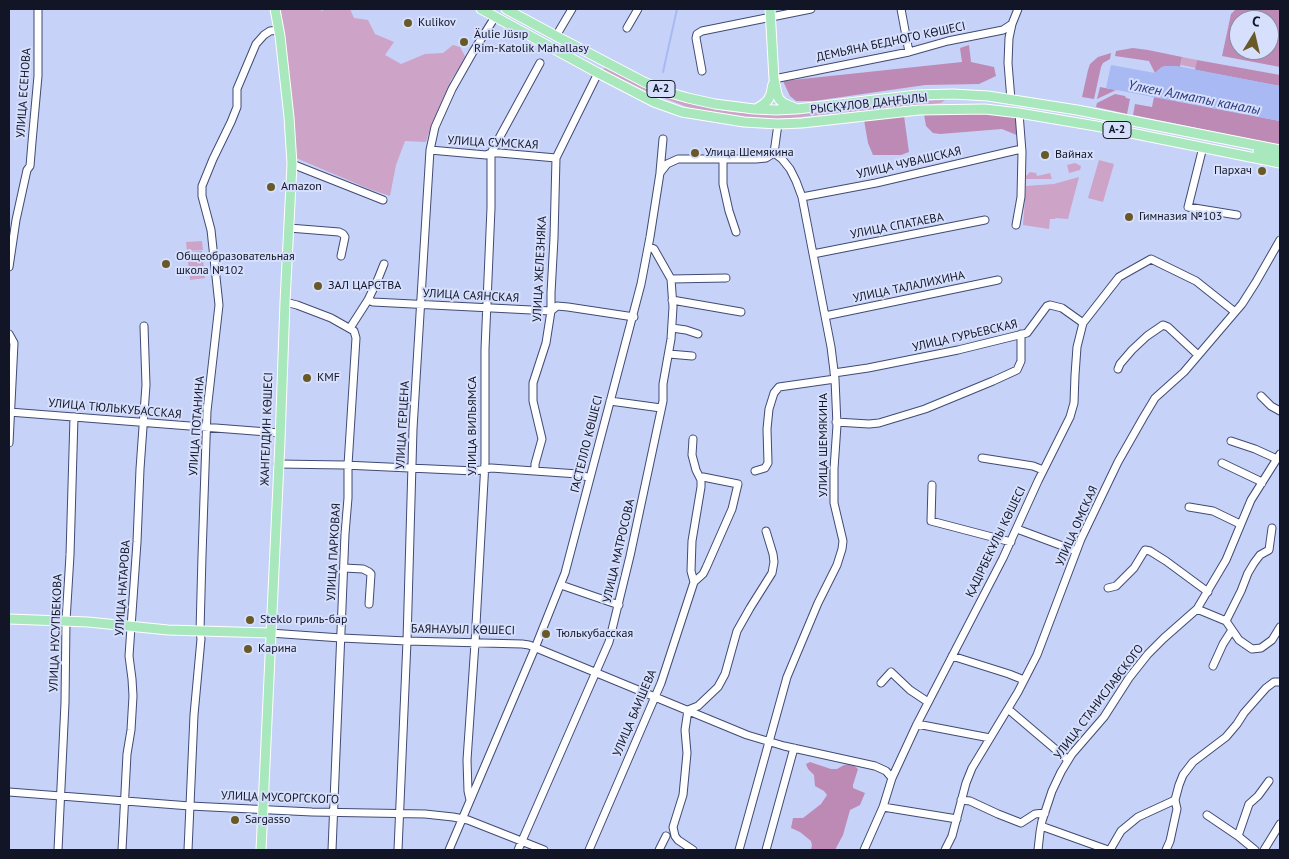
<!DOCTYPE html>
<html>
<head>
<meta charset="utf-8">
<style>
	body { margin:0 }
	#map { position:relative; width:1289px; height:859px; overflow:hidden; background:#c6d2f8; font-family:"PT Sans",sans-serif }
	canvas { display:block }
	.frame { position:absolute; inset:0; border:10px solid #111526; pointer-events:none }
	.north { position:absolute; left:1229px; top:10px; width:50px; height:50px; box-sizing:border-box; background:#d6dffc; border:1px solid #878ea6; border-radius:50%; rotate:9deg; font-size:14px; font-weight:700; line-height:20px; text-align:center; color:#111526 }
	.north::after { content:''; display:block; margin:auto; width:18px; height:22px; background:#695927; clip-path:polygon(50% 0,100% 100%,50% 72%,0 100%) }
</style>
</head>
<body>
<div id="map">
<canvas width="1289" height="859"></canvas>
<div class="frame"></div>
<div class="north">С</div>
</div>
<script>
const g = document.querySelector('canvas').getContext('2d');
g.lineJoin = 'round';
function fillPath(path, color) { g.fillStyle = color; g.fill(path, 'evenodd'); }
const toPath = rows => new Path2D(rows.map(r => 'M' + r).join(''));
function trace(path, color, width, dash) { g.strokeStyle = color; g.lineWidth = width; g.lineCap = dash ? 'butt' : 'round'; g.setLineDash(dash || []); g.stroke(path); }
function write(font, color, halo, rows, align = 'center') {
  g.font = font + ' "PT Sans",sans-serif'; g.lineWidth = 4; g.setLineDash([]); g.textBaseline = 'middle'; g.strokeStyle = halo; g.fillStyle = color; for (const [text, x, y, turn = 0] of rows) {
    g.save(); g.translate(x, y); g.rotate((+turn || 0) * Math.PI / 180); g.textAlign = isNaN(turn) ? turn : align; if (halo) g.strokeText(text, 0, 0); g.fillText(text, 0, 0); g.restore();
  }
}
const green = toPath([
	[277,9,319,9,322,11,326,9,350,9,354,18,368,20,375,34,394,42,385,55,401,64,425,54,443,53,453,45,460,47,466,58,451,80,445,101,438,112,435,122,428,135,426,142,405,141,396,165,390,196,369,189,296,158],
	[1182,57,1197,60,1196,68,1181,65],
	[605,68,646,87,693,105,731,112,770,115,790,114,918,101,945,100,941,103,790,118,769,119,729,116,692,109,644,90,602,70],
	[1099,160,1114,164,1103,202,1088,198],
	[1075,163,1081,166,1080,170,1069,173,1067,165],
	[1030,172,1036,173,1037,176,1050,173,1052,179,1026,179,1026,176],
	[1079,177,1068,219,1056,218,1055,219,1050,219,1049,229,1023,225,1026,186,1054,184],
	[202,241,203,250,187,251,186,242],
	[202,251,205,278,190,280,187,252]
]);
const forest = toPath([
	[1236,9,1280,9,1280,67,1222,56,1231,14],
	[1239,20,1269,20,1269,50,1239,50],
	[969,45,971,62,994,67,996,76,979,84,925,85,814,101,796,101,790,96,783,81,962,62,960,48],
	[1133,48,1148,50,1182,57,1180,67,1167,66,1162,67,1155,73,1149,61,1115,56,1116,51],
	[1111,53,1110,59,1103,63,1101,67,1094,99,1082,97,1088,70,1090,64,1098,57],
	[1197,60,1280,75,1280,86,1195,70],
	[1100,87,1116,90,1097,99],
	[1115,94,1125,96,1126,98,1130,99,1127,114,1096,107,1097,103],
	[1154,97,1280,121,1280,145,1133,115,1135,104,1152,107],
	[969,112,1016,116,1019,136,1002,129,940,134,933,133,926,126,924,114],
	[904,116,909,152,901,155,873,155,868,143,864,120],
	[810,762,831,769,837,769,844,765,852,764,858,769,853,785,853,788,865,793,860,805,850,810,843,835,835,850,811,850,812,845,811,841,800,832,791,828,793,818,803,818,821,804,827,795,824,791,815,786,814,775,808,769,806,764]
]);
const water = toPath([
	[1111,65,1155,73,1162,67,1167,66,1177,66,1280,86,1280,121,1106,88]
]);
const stream = toPath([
	[663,72,677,9],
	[1279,850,1280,847]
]);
const minor = toPath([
	[901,9,909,52],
	[627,28,638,9],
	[556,36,572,9],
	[702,71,696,38,697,34,702,31,811,9],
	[774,79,909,52,948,41,1003,30,1012,24],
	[1011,100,1008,63,1009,38,1012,24,1018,9],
	[1203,147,1188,207,1237,215],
	[430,150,486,155,491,153,500,153,556,158],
	[723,158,723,184,729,211,736,232],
	[292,164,383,200],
	[660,172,663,139],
	[802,197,876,183,1017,150,1022,150],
	[1016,225,1021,197,1022,152,1019,113],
	[289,228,339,232,343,234,345,237,341,256],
	[813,254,985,220],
	[9,267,16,220,27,170,30,166,32,142,38,76,38,9],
	[671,279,726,278],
	[368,300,378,279,384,264],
	[672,300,741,312],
	[285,302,297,305,331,318,354,331,356,338,348,465,348,498,345,534,332,850],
	[825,316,998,280],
	[350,328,368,300,373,302,551,311,557,306,568,307,634,317],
	[672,328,686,330,698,334],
	[9,334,14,343,9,443],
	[669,354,692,356],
	[1118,369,1120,364,1132,350,1147,336,1163,325,1168,327,1198,355],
	[834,373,868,368,958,350,1027,333,1047,306,1050,305,1062,308,1083,323],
	[1261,396,1271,406,1280,411],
	[610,401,661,408],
	[9,412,280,433],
	[836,422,869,424,879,423,925,409,993,381,1017,370,1021,361,1021,334],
	[693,439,692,455,696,470,701,480,701,487,692,541,691,571,694,582],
	[1231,441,1255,449,1277,459],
	[982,458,1033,466,1043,470],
	[1222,463,1262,482,1262,483],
	[278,464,344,465,475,471,491,468,578,474,590,478],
	[535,471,535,464,542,439,533,401,533,383,546,343,551,311,551,293,554,238,556,158,598,73],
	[755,471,765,468,768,463,767,429,769,409,774,393,779,387,835,379],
	[932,485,931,521,1011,542],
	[1189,507,1213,511,1240,524],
	[1017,529,1076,551],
	[344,568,363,569,369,572,371,574,369,604],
	[561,585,619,605],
	[1108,588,1116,586,1134,568,1145,550,1150,551,1166,561,1208,592],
	[1197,609,1226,621,1239,640,1252,649,1261,648,1272,640,1280,627],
	[1226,621,1241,591,1248,573,1254,563,1260,555,1269,550,1272,528],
	[270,633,341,638,407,641,522,644,529,645,747,735,784,746,875,766,886,771,892,778],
	[952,656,1009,674,1024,680],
	[1213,666,1223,644,1232,630],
	[881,683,891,672,910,690,928,702],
	[1008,709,1068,760],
	[917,724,990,738],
	[9,792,190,806,312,812,425,814,453,817,468,820,544,850],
	[470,800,468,791,467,760,475,643,485,462,485,349,491,208,491,153,540,63],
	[961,800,970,801,998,814,1021,823,1035,814,1045,813],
	[883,807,957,819],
	[1207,815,1238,836,1255,850],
	[1041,826,1108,850],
	[1238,836,1249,804,1258,796,1269,781],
	[58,850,65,703,66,621,70,555,74,417],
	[122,850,127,754,131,730,133,696,132,679,129,656,137,542,140,469,146,385,144,326],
	[188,850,194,715,201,639,200,631,202,556,207,411,219,305,211,230,202,196,202,186,213,159,231,122,237,107,237,89,256,44,264,35,270,31,279,30],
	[398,850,407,641,413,429,430,150,435,127,452,89,473,52,495,17],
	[449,850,535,648,565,573,641,284,650,237,660,173,667,164,678,159,756,159,766,158,774,153,778,124],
	[518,850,609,642,630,556,663,401,663,384,671,339,673,307,671,279,654,249,649,247],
	[589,850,661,683,694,582,703,574,706,568,732,509,738,484,703,477,701,480],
	[659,850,666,836],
	[693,850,678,840,675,836,673,827,683,795,687,753,685,730,688,710,698,706,718,687,725,674,737,631,750,608,772,573,774,562,773,554,766,531],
	[739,850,787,677,818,603,837,565,842,549,843,541,834,503,834,469,837,425,835,379,831,347,802,197,796,181,790,169,782,159,774,153],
	[766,850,794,748],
	[864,850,883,807,892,778,917,724,1003,558,1038,481,1070,417,1074,403,1075,375,1077,347,1083,323,1119,277,1151,259,1196,281,1235,312],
	[945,850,952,836,966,783,972,768,1018,692,1037,655,1081,539,1118,462,1143,418,1155,398,1184,372,1242,304,1256,282,1280,240],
	[1038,850,1040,832,1042,821,1052,791,1061,772,1072,754,1104,717,1129,678,1148,654,1164,638,1197,609,1226,560,1251,500,1280,454],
	[1110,850,1121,831,1138,817,1175,800,1179,785,1183,775,1193,762,1226,737,1237,724,1244,713,1266,688,1274,682,1280,682],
	[1166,850,1170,841,1175,818,1177,809,1175,800],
	[1264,850,1280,824]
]);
const major = toPath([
	[481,9,598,73,654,102,682,112,744,122,778,124,802,123,919,110,985,109,1019,113,1096,126,1280,163],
	[506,9,556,36,644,82,667,92,688,98,715,104,754,109,776,110,797,109,917,95,953,94,988,96,1077,110,1280,150],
	[770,9,774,79,777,94,779,99,783,103,795,108],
	[756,109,764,104,768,100,771,94,773,84],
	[1258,152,1280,157],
	[9,619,88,622,168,630,270,633],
	[261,850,280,441,285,302,292,164,289,117,280,36,275,9]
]);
const markers = [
	[408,23,5,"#695927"],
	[464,42,5,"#695927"],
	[695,153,5,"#695927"],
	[1045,155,5,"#695927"],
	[1262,171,5,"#695927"],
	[271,187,5,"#695927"],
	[1129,217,5,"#695927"],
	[166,264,5,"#695927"],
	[318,286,5,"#695927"],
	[307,378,5,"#695927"],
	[250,620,5,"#695927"],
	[546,634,5,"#695927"],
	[248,649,5,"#695927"],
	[235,820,5,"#695927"]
];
const shields = [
	[661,89,28],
	[1117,130,28]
];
const shieldNames = [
	["A-2",661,89],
	["A-2",1117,130]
];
const poiNames = [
	["Kulikov",418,23],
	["Äulie Jüsıp",474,35],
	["Rim-Katolik Mahallasy",474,49],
	["Улица Шемякина",705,153],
	["Вайнах",1055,155],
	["Пархач",1252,171,"right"],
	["Amazon",281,187],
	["Гимназия №103",1139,217],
	["Общеобразовательная",176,257],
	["школа №102",176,271],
	["ЗАЛ ЦАРСТВА",328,286],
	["KMF",317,378],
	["Steklo гриль-бар",260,620],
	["Тюлькубасская",556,634],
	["Карина",258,649],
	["Sargasso",245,820]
];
const streetNames = [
	["ДЕМЬЯНА БЕДНОГО КӨШЕСІ",891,42,-12],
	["УЛИЦА ЕСЕНОВА",24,93,-86],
	["РЫСҚҰЛОВ ДАҢҒЫЛЫ",869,104,-6],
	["УЛИЦА СУМСКАЯ",493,143,3],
	["УЛИЦА ЧУВАШСКАЯ",909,163,-13],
	["УЛИЦА СПАТАЕВА",897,226,-11],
	["УЛИЦА ЖЕЛЕЗНЯКА",540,269,-87],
	["УЛИЦА ТАЛАЛИХИНА",909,287,-12],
	["УЛИЦА САЯНСКАЯ",471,296,3],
	["УЛИЦА ГУРЬЕВСКАЯ",965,336,-13],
	["УЛИЦА ТЮЛЬКУБАССКАЯ",115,409,5],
	["УЛИЦА ГЕРЦЕНА",403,425,-87],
	["УЛИЦА ПОТАНИНА",197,426,-86],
	["УЛИЦА ВИЛЬЯМСА",473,426,-90],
	["ЖАНГЕЛДИН КӨШЕСІ",267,429,-88],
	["ГАСТЕЛЛО КӨШЕСІ",587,444,-76],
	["УЛИЦА ШЕМЯКИНА",824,445,-90],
	["УЛИЦА ОМСКАЯ",1077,526,-66],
	["ҚАДІРБЕКҰЛЫ КӨШЕСІ",996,542,-64],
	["УЛИЦА МАТРОСОВА",619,551,-77],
	["УЛИЦА ПАРКОВАЯ",334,552,-87],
	["УЛИЦА НАТАРОВА",123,588,-86],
	["БАЯНАУЫЛ КӨШЕСІ",463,630,1],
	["УЛИЦА НУСУПБЕКОВА",56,633,-88],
	["УЛИЦА СТАНИСЛАВСКОГО",1099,702,-53],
	["УЛИЦА БАИШЕВА",635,713,-67],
	["УЛИЦА МУСОРГСКОГО",280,798,2]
];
const waterNames = [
	["Үлкен Алматы каналы",1194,98,11]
];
fillPath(green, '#cda4c7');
fillPath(forest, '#bd8ab5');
fillPath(water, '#a8b9f4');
trace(stream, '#a8b9f4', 2);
trace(minor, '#414b74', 9);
trace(major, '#fff', 11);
trace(minor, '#fff', 7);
trace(major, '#a9e8bc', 9);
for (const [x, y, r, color] of markers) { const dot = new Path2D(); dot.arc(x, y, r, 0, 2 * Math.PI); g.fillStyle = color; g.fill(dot); trace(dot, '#d6dffc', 2); }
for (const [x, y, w] of shields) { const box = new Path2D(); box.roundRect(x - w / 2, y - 8.5, w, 17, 4); g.fillStyle = '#d6dffc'; g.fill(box); trace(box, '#111526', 1); }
write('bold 11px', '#111526', null, shieldNames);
write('12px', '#111526', '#d6dffc', poiNames, 'left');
write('12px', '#111526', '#d6dffc', streetNames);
write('italic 14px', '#2b377b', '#d6dffc', waterNames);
</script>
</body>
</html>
